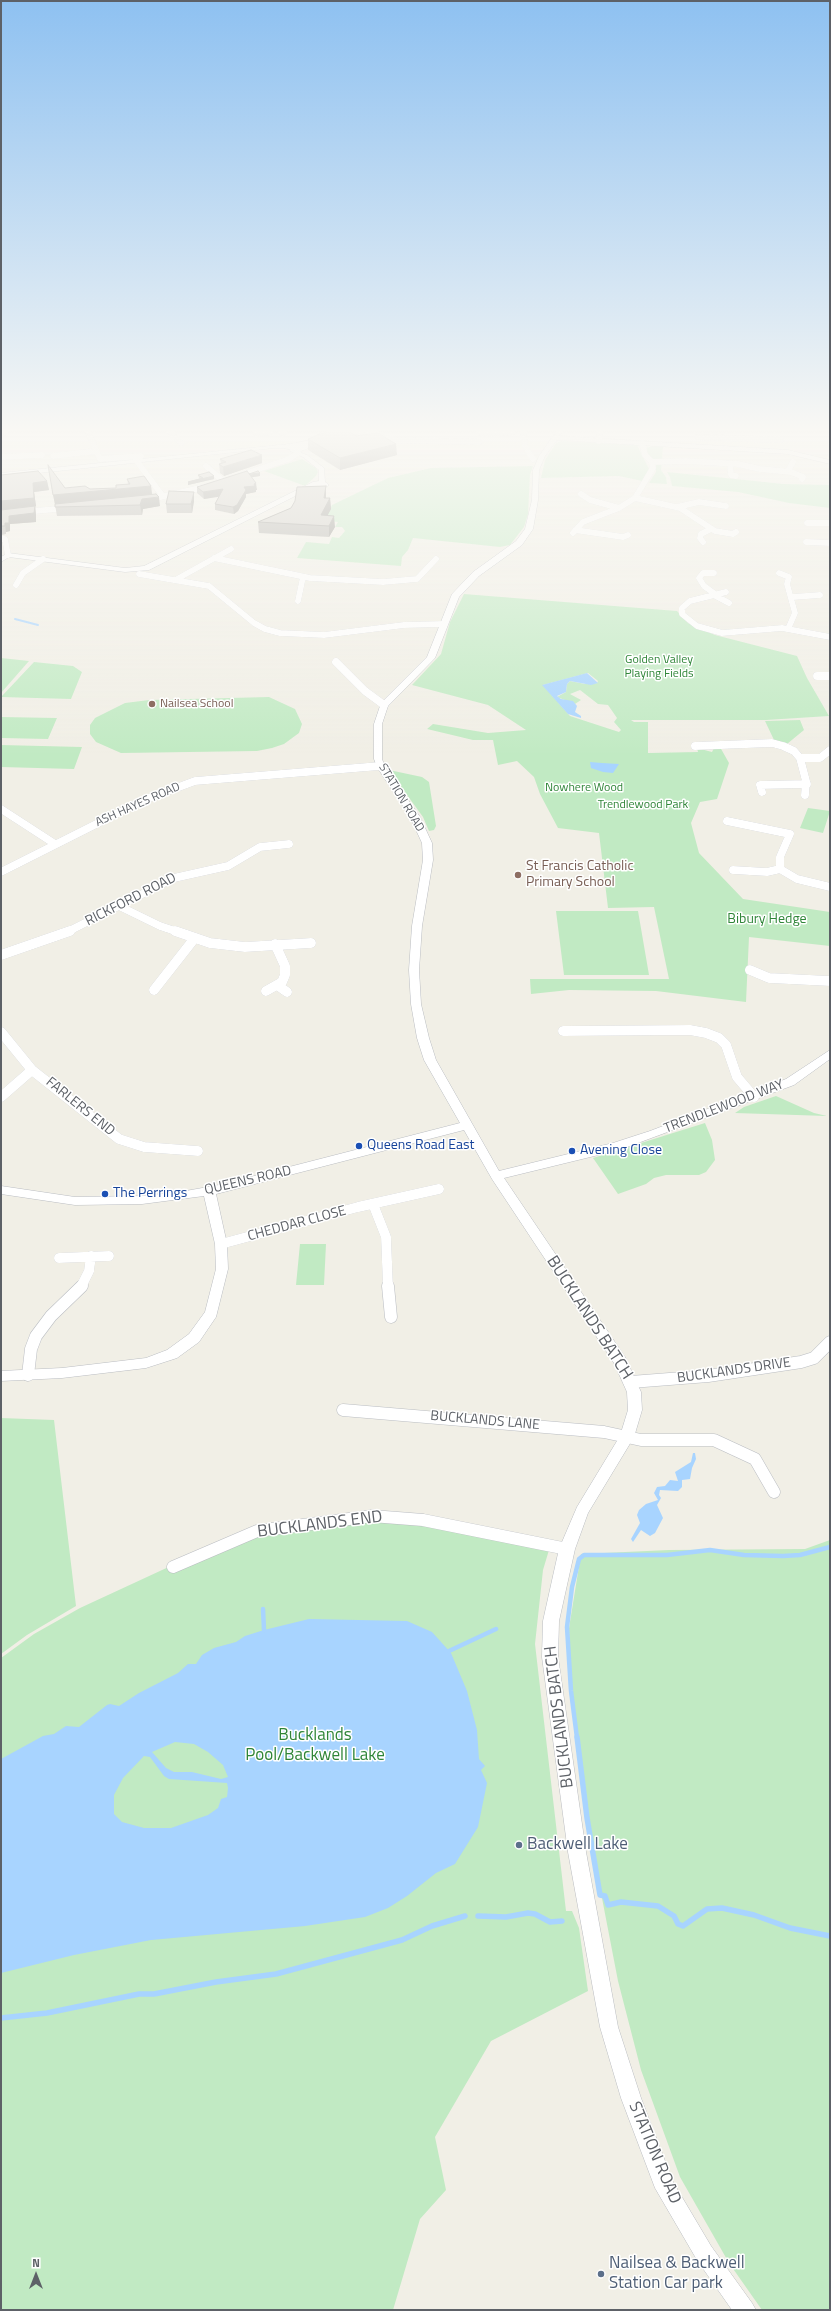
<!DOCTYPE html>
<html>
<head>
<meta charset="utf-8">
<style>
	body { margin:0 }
	#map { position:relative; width:831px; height:2311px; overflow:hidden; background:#f1efe6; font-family:"Titillium Web",sans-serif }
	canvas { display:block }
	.frame { position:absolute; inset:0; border:2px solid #5d6167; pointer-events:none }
	.north { position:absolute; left:16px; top:2255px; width:40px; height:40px; -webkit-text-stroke:3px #fff; paint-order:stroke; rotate:0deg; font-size:11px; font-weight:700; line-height:16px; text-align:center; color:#5d6167 }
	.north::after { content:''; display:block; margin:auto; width:14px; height:18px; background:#5d6167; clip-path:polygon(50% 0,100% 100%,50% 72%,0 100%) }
</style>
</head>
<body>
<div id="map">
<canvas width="831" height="2311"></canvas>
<div class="frame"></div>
<div class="north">N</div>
</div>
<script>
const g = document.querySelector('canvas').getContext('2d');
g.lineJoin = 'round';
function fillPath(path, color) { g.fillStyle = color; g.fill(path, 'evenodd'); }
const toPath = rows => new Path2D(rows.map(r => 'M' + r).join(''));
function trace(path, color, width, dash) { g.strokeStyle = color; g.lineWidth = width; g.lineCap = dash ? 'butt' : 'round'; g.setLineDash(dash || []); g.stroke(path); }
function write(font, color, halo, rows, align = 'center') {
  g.font = font + ' "Titillium Web",sans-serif'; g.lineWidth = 3; g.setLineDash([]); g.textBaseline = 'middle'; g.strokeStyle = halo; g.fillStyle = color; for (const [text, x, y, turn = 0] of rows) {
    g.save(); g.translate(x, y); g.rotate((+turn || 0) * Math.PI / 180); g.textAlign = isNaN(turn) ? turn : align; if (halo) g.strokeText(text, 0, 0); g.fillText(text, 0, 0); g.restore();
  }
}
const green = toPath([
	[561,441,637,445,649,469,642,481,619,476,541,478,545,460,556,443],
	[653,446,663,446,662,460,653,460,648,454,646,448],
	[302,459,316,468,318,472,316,476,305,486,264,471],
	[662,462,661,470,666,477,667,484,649,483,656,472,656,464],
	[533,466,530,475,528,514,524,527,510,545,500,547,413,538,408,550,402,557,401,566,297,558,306,542,329,544,332,537,339,538,345,531,342,527,335,527,338,522,324,521,332,505,388,478,431,468],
	[667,472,784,484,830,485,830,508,789,503,738,492,672,486,670,477],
	[464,594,677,611,688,623,715,635,797,656,807,678,829,716,766,720,631,720,634,722,648,722,648,753,698,752,697,748,712,752,714,748,720,747,729,763,717,799,700,802,691,823,699,853,743,899,830,912,830,946,749,937,746,1002,656,991,569,990,531,994,530,979,669,979,654,907,608,908,599,833,558,828,540,794,534,777,517,761,498,765,493,740,473,740,427,729,433,724,488,733,526,730,488,705,412,685,441,654,450,622],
	[588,673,598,681,597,683,585,684,570,681,567,684,566,692,557,697,575,704,581,700,570,694,580,690,598,704,608,705,617,718,614,722,621,730,619,732,570,716,543,685],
	[1,658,29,661,1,693],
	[34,662,73,666,82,672,71,699,1,697],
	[269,697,295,709,302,724,299,733,284,744,272,748,257,751,121,753,96,742,90,734,90,725,95,718,125,703,149,700],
	[1,717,57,718,48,739,1,738],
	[800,720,804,730,787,744,774,740,765,721],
	[1,745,42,746,82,747,74,769,1,767],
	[389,770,422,777,429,782,436,826,434,830,429,831,423,817],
	[808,808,830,811,823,833,800,828],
	[556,911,638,911,649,975,564,975],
	[776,1096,814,1113,827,1116,735,1113,744,1107],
	[705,1123,712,1140,715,1160,706,1172,699,1175,666,1175,654,1178,646,1184,618,1194,593,1158],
	[300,1244,326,1244,324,1285,296,1285],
	[1,1418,54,1420,76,1606,27,1635,1,1654],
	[377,1511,552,1540,543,1570,535,1644,566,1911,572,1911,579,1928,588,1991,491,2041,435,2137,446,2190,420,2219,393,2310,1,2310,1,1658,34,1634,80,1608,242,1533],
	[830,1540,830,2310,762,2310,729,2263,680,2177,641,2070,618,1981,590,1836,570,1671,569,1628,581,1554,669,1550,805,1549]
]);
const water = toPath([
	[587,673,598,683,591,685,570,681,567,684,566,692,557,696,561,699,573,701,577,706,575,712,581,716,581,718,568,714,542,685],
	[590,762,602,763,619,764,613,773,603,772,591,768],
	[693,1453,695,1453,696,1459,692,1468,690,1479,682,1480,682,1487,678,1491,660,1490,659,1495,661,1498,657,1505,663,1518,655,1533,650,1536,641,1530,633,1542,631,1539,640,1523,637,1515,639,1510,646,1504,658,1500,654,1493,657,1487,665,1486,670,1480,678,1481,675,1472,691,1462],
	[309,1619,407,1621,432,1632,451,1653,467,1691,477,1730,479,1759,485,1766,481,1770,487,1783,478,1827,455,1864,436,1873,407,1896,388,1908,365,1917,305,1926,151,1940,74,1955,1,1973,1,1759,43,1736,54,1734,66,1726,79,1727,107,1705,110,1704,119,1706,139,1693,178,1673,188,1664,196,1664,202,1655,214,1648,236,1642,245,1636,264,1630],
	[175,1742,194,1744,208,1752,223,1765,228,1777,221,1779,192,1772,174,1772,166,1768,152,1752],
	[144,1756,150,1757,164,1776,169,1779,227,1783,228,1788,227,1797,221,1799,218,1808,208,1815,171,1828,144,1828,122,1822,114,1814,114,1795,123,1778]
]);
const streamFar2 = toPath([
	[15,619,38,625]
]);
const streamFar1 = toPath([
	[263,1609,264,1630],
	[449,1651,496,1629],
	[577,1738,571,1691,567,1627,572,1587,579,1559,584,1555,667,1555,710,1550,744,1555,783,1556,800,1555,830,1547]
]);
const stream = toPath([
	[577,1737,587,1818,600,1895,605,1896,608,1905,621,1902,658,1906,674,1916,678,1924,683,1926,707,1909,722,1908,754,1915,790,1928,830,1936],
	[478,1916,506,1917,528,1913,535,1914,550,1922,562,1921],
	[1,2018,47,2013,139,1994,154,1994,216,1982,276,1974,402,1940,432,1926,465,1916]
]);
const minorFar3 = toPath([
	[88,432,100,459,141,456],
	[170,432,181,443],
	[281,432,283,433],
	[369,432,393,440,479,442],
	[479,432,486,434,512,432],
	[523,432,525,446,533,459],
	[1,434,5,432],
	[256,434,270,432],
	[698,437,781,440],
	[599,441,600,432],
	[53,456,96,451],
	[1,457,42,455],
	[136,460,162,495],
	[652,462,686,461,738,464,760,469,791,472,803,477,802,479],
	[730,464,731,475,736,476],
	[206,466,223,481],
	[788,471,793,462],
	[235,477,289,459,298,453],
	[581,494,590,500,619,508],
	[635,498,680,508,715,531,733,534,736,532],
	[147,500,209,486],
	[677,507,699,502,726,506],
	[1,514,68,508],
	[807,523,830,523],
	[575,530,623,537,628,535],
	[573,533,583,522,619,508,635,498,653,468,652,462,645,455,642,443],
	[1,539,5,539,8,555],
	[703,542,700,538,701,534,711,529],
	[806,542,830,543],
	[214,558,310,578,383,582,417,579,436,559],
	[714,573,703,573,699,578,704,586,715,594],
	[779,573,789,577,787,584,795,613,788,629],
	[139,574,209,586,254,623,265,629,280,633,324,635,404,625,443,624],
	[177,579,231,549],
	[16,585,23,573,43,559],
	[726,592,690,601,682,608,682,614,697,626,722,633,782,628,830,637],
	[714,595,729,603],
	[793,597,820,595],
	[298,601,303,577]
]);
const minorFar2 = toPath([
	[336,662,365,691,384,705],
	[817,676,830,676],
	[695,746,772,743,783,746,794,751,800,758,806,781,805,795],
	[800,758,820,758,830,750],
	[762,792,760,785,807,784],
	[1,809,55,844],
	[727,821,790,834,780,857,780,869,797,879,830,887],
	[733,870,767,872,780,869],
	[1,872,144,800,195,781,380,766],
	[119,906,160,926,178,932],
	[67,932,174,878,228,866,260,847,289,844]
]);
const minorFar1 = toPath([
	[175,931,210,943,245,947,311,943],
	[1,955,70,931],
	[750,970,769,978,830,981],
	[277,985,287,992],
	[154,990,194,939],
	[266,991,282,982,285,975,285,966,275,944],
	[563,1031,690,1030,706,1033,719,1038,726,1045,737,1077,754,1097],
	[1,1032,32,1070,119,1139,144,1147,198,1151],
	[1,1097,32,1070],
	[373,1204,386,1237,388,1287],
	[221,1244,358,1207,439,1189],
	[59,1258,109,1256],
	[81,1287,89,1271,91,1256]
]);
const minor = toPath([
	[388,1286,391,1317],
	[28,1375,31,1349,36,1336,51,1316,82,1286],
	[631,1382,708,1376,801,1362,814,1358,830,1342],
	[343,1410,604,1432,641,1440,714,1440,755,1459,774,1492],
	[173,1567,257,1531,372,1516,423,1520,567,1549]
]);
const tertiary = toPath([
	[556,432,562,432,559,436,788,450,830,460,830,464,788,454,557,440,545,456,539,470,538,500,533,529,522,545,479,576,459,597,435,658,388,706,382,724,382,759,385,767,420,817,432,843,433,860,422,926,419,970,421,1004,429,1038,436,1060,499,1171,613,1143,650,1131,786,1079,830,1050,830,1059,794,1085,619,1150,504,1178,625,1357,641,1392,642,1410,634,1437,588,1513,575,1549,559,1621,558,1657,586,1852,618,2027,641,2098,673,2182,711,2246,752,2303,756,2310,732,2310,697,2260,655,2188,621,2098,600,2027,568,1852,542,1657,543,1621,559,1549,577,1507,620,1436,628,1410,627,1392,614,1363,492,1179,464,1130,216,1194,227,1244,228,1269,216,1317,199,1342,177,1358,146,1368,62,1378,1,1381,1,1371,62,1368,146,1358,167,1350,189,1334,205,1312,216,1269,215,1244,204,1196,142,1204,75,1205,1,1194,1,1186,75,1197,142,1196,180,1192,219,1185,460,1123,424,1060,417,1038,411,1004,409,970,412,926,423,860,422,843,410,817,377,767,374,759,374,724,381,703,427,657,452,594,473,572,516,541,525,529,532,500,533,470,539,456,556,432],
	[290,449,307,455,324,468,325,482,328,484,328,486,319,490,311,488,149,570,125,572,9,557,1,562,1,557,8,553,125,568,144,566,313,482,319,481,319,470,303,457,290,451,290,449]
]);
const secondary = toPath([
	[351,432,366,432,321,443,299,452,284,448,274,448,1,477,1,473,290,444,351,432]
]);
const wall = toPath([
	[356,436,397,455,340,470,308,450,308,439],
	[220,459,262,463,224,476,220,473,219,464,221,464],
	[48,465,65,488,90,489,116,488,128,484,127,479,151,486,152,494,160,506,143,509,142,515,57,516],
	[260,473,260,476,251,477,257,490,256,490,256,492,246,494,246,497,238,511,234,514,215,510,215,504,219,496,204,499,197,493,197,487,249,474],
	[1,475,47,481,49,490,34,492,36,506,25,507,35,506,36,515,36,522,10,524,10,531,6,532,6,534,1,535],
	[198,475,214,479,188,485,188,482,200,479,199,478],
	[326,486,326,498,330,498,331,509,327,515,335,527,329,537,259,533,258,522,291,508],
	[194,501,192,513,167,513,166,504]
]);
const shadedWall = toPath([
	[396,444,397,455,340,470,340,458],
	[262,455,262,463,224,476,223,467],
	[260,473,260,476,247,478,247,475],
	[214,476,214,479,188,485,188,482],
	[47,481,49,490,34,492,36,506,1,510,1,501,33,483],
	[256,483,257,490,256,490,256,492,246,494,246,497,238,511,234,514,233,507,244,487],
	[151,486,152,495,55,504,53,495],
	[326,486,326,497,324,509,324,498],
	[223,489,224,496,204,499,203,492],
	[194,492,194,501,192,513,191,504],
	[159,497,160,506,143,509,142,515,140,505,142,499],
	[330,498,331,509,322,526,321,515],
	[35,506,36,515,36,522,10,524,10,531,6,532,6,534,5,523,9,516],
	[334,516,335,527,329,537,329,526]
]);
const building = toPath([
	[328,432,350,432,356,436,378,433,396,444,340,458,308,439,320,434,328,432],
	[251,450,262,455,223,467,219,464,226,462,220,459,251,450],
	[48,465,65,488,85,486,90,489,116,488,116,485,130,484,127,479,144,476,151,486,53,495,48,465],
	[38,471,47,481,33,483,34,498,1,501,1,475,38,471],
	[247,471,256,483,254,484,255,486,244,487,246,490,237,505,233,507,215,504,223,489,203,492,197,487,247,471],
	[258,471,260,473,249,474,258,471],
	[209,472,214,476,188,482,203,478,198,475,209,472],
	[326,486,324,498,330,498,321,515,334,516,329,526,258,522,291,508,295,501,297,487,326,486],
	[169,491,194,492,191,504,166,504,169,491],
	[156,494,159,497,142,499,140,505,55,507,55,504,156,494],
	[35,506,34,513,9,516,9,523,5,523,5,526,1,526,1,510,35,506]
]);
const markers = [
	[152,704,4,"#8d6e63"],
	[518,875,4,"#8d6e63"],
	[359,1146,4,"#1a4fb4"],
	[572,1151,4,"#1a4fb4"],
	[105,1194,4,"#1a4fb4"],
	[519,1845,4,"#5c6f8a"],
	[601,2274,4,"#5c6f8a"]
];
const farParknames = [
	["Golden Valley",659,660],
	["Playing Fields",659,674],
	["Nowhere Wood",584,788],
	["Trendlewood Park",643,805]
];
const farEducationnames = [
	["Nailsea School",160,704]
];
const farStreetnames = [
	["STATION ROAD",401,798,59],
	["ASH HAYES ROAD",138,805,-24]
];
const educationNames = [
	["St Francis Catholic",526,867],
	["Primary School",526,883]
];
const streetNames = [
	["RICKFORD ROAD",131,900,-27],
	["FARLERS END",80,1107,39],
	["TRENDLEWOOD WAY",724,1107,-21],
	["QUEENS ROAD",248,1181,-13],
	["CHEDDAR CLOSE",297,1224,-15],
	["BUCKLANDS DRIVE",734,1371,-8],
	["BUCKLANDS LANE",485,1421,5]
];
const parkNames = [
	["Bibury Hedge",767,920]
];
const transitNames = [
	["Queens Road East",367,1146],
	["Avening Close",580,1151],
	["The Perrings",113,1194]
];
const nearStreetnames = [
	["BUCKLANDS BATCH",589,1318,57],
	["BUCKLANDS END",320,1525,-7],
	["BUCKLANDS BATCH",560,1717,-97],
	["STATION ROAD",654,2153,67]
];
const nearParknames = [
	["Bucklands",315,1736],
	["Pool/Backwell Lake",315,1756]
];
const nearServicenames = [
	["Backwell Lake",527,1845],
	["Nailsea & Backwell",609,2264],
	["Station Car park",609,2284]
];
fillPath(green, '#c1eac3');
fillPath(water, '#a8d4ff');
trace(streamFar2, '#a8d4ff', 2);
trace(streamFar1, '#a8d4ff', 4.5);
trace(stream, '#a8d4ff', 5.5);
trace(minorFar3, '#babdc2', 6);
trace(minorFar2, '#babdc2', 8);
trace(minorFar1, '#babdc2', 10);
trace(minor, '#babdc2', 13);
trace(tertiary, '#babdc2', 1);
trace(secondary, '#bbbec5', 1);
trace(minorFar3, '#fff', 6);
trace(minorFar2, '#fff', 8);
trace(minorFar1, '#fff', 10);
trace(minor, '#fff', 12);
fillPath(tertiary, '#fff');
fillPath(secondary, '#fff');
fillPath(wall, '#afada8');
fillPath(shadedWall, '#8f8d88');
fillPath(building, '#ccc9c3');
trace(building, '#8f8d88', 1);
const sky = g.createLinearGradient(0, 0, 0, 756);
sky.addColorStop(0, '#8ec1f1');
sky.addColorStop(0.57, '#f9f8f4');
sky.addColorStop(1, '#f9f8f400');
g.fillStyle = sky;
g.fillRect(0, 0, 831, 756);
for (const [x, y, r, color] of markers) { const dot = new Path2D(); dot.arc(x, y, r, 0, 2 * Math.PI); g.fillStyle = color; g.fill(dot); trace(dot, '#fff', 1.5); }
write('12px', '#2f8538', '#fff', farParknames);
write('12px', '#785e54', '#fff', farEducationnames, 'left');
write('12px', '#5d6167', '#fff', farStreetnames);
write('14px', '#785e54', '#fff', educationNames, 'left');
write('14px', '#5d6167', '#fff', streetNames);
write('14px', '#2f8538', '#fff', parkNames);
write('14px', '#164399', '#fff', transitNames, 'left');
write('17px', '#5d6167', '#fff', nearStreetnames);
write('17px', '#2f8538', '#fff', nearParknames);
write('17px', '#4e5e75', '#fff', nearServicenames, 'left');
</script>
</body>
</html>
